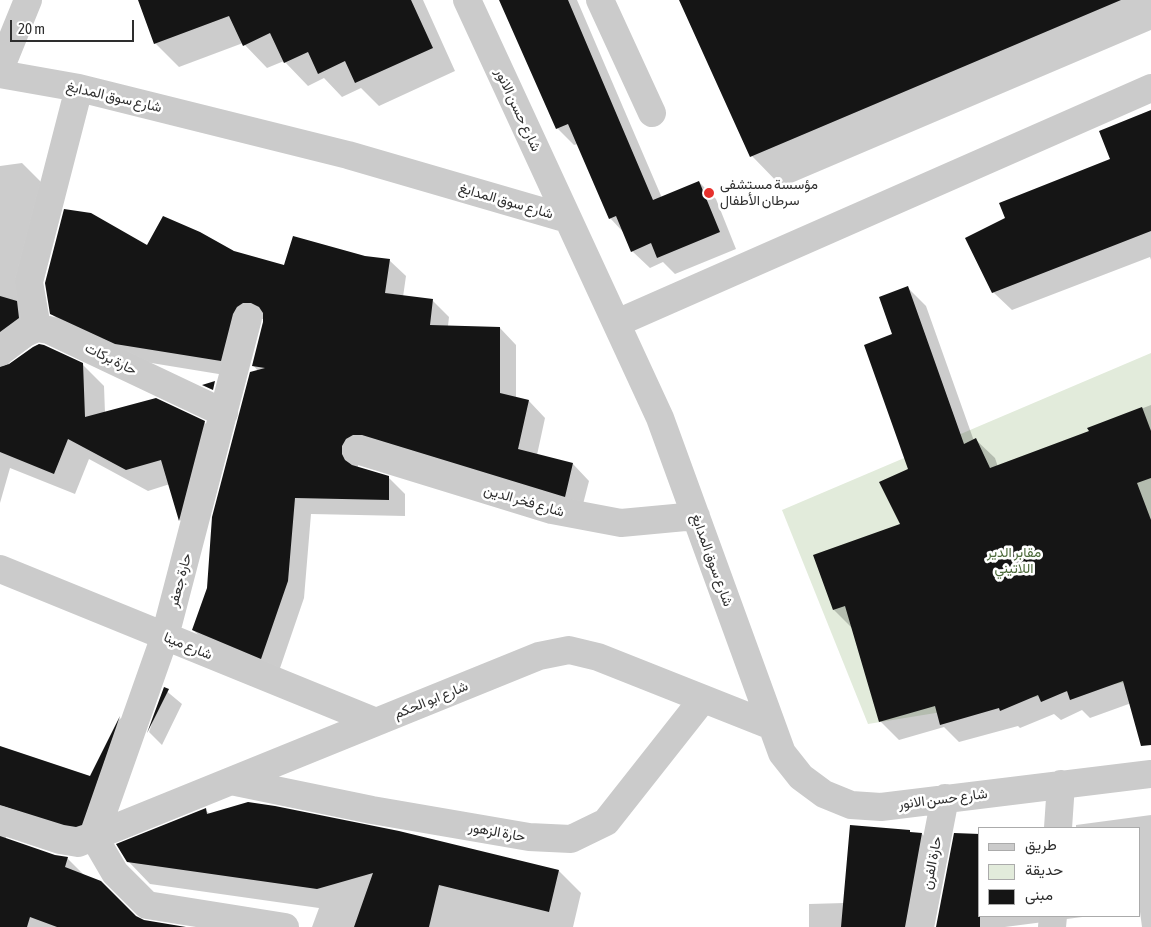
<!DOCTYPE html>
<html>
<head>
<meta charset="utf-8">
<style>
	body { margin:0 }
	#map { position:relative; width:1151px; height:927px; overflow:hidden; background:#fff; font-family:"Asap Condensed",Vazirmatn,sans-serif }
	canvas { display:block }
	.legend { position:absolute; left:978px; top:827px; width:162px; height:90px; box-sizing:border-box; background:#fff; border:1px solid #ababab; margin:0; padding:6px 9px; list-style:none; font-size:15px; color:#2e2e2e }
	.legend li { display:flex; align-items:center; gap:10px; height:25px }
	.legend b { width:25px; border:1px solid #ababab }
	.scale { position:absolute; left:10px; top:20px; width:124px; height:22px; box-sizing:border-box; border:2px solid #2e2e2e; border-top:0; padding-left:6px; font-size:15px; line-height:18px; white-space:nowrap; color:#2e2e2e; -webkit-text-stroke:4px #fff; paint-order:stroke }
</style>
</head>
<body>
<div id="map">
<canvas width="1151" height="927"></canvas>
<ul class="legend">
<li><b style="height:6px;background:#cbcbcb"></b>طريق</li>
<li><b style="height:14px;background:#e2ebdb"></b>حديقة</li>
<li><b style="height:14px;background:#151515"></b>مبنى</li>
</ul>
<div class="scale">20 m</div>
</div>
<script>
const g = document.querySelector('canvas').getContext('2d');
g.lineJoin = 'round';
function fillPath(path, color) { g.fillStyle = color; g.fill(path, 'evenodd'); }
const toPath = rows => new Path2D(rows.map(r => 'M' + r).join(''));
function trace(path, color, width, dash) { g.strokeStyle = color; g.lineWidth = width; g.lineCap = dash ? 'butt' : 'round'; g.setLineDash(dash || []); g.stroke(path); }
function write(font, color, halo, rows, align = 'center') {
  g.font = font + ' "Asap Condensed",Vazirmatn,sans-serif'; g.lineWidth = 5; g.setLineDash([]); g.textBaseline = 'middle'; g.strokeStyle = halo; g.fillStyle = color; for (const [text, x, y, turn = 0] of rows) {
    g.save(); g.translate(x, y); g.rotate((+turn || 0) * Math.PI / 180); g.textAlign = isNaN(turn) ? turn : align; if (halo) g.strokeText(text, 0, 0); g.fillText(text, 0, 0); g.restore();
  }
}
const green = toPath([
	[1151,353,1151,678,868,724,782,510]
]);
const shadow = toPath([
	[139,0,423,0,455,71,379,106,361,88,342,97,324,78,308,86,284,61,267,68,243,43,179,67,155,43],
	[501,0,577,0,662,198,699,182,716,199,736,249,675,274,663,262,650,268,632,251,625,234,610,218,578,144,574,145,557,128],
	[680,0,1151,0,1151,30,782,187,752,156],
	[1151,112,1151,260,1150,257,1012,310,993,292,1007,218,1112,160],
	[22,163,43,184,34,300,40,340,11,360,6,368,82,364,104,386,105,413,204,422,225,443,200,540,180,520,170,484,148,491,89,459,75,494,10,468,0,503,0,166],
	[147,247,233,252,285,266,365,257,389,260,406,276,403,297,432,300,449,317,448,326,500,328,516,345,516,398,529,401,545,418,537,455,573,464,589,481,581,512,358,463,358,468,388,477,405,494,405,516,311,514,304,598,278,674,210,646,193,630,208,588,258,371,253,365,264,319,260,319,237,377,133,360,69,331,52,314],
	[908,288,926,306,974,441,976,440,995,458,998,467,1090,432,1089,429,1151,405,1151,707,1137,701,1090,718,1082,710,1061,720,1054,714,1020,728,1018,726,959,742,944,727,899,740,880,721,852,628,834,610,902,525,909,470,893,335],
	[164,689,182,704,162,745,149,732],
	[120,718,140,738,103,845,6,836,6,840,55,856,67,858,88,879,0,879,0,747,91,777],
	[205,810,210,814,559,871,581,893,573,927,312,927,319,908,150,884,128,861],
	[1151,815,1151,927,1142,927,1140,912,1140,828,1076,828,1076,825],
	[909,831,912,834,922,834,943,854,929,927,809,927,809,904,844,903],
	[0,909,144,922,178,927,0,927],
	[980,916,1090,916,1005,927,937,927]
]);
const building = toPath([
	[138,0,411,0,433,48,355,83,345,61,318,74,308,52,284,63,270,33,243,46,229,16,154,44],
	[499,0,568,0,653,200,699,181,720,232,657,258,651,243,631,252,616,216,609,219,568,124,556,129],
	[679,0,1121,0,750,157],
	[1151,110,1151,231,992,293,965,238,1005,218,999,203,1110,159,1099,131],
	[64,209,91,213,147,245,163,216,200,232,234,251,284,265,293,236,365,256,390,259,385,293,433,299,430,325,500,327,500,393,529,400,518,449,573,463,565,497,362,435,353,435,346,439,342,446,342,454,345,460,352,465,389,476,389,500,295,498,288,581,261,659,192,630,207,588,212,517,250,372,265,368,252,366,263,322,263,313,259,307,251,303,243,303,237,307,233,314,221,361,115,344,50,314,45,283],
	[908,286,964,444,976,438,990,468,1089,431,1087,428,1142,407,1151,431,1151,478,1137,483,1151,520,1151,745,1141,746,1123,681,1070,700,1067,691,1041,702,1038,695,1000,711,999,708,940,725,935,706,879,722,845,606,833,610,813,555,900,524,879,482,908,469,864,345,892,334,879,297],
	[0,296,17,301,19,318,0,332],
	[39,344,44,345,83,363,85,417,156,398,205,421,179,521,161,460,126,470,68,439,54,474,0,452,0,367,9,364,33,347],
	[215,381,213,390,202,385],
	[164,687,169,689,147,733],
	[120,716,82,825,76,827,64,825,0,805,0,746,90,776],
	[248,802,275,806,399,831,559,870,549,912,439,885,429,927,354,927,373,873,317,889,127,862,116,844,206,808,207,814],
	[850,825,910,830,910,832,922,833,905,927,841,927],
	[954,833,980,834,980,927,936,927],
	[0,836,55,855,68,857,65,867,101,881,136,916,144,920,186,927,57,927,30,917,27,927,0,927]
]);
const minor = toPath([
	[467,0,660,418,782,753,801,777,824,794,851,805,881,807,1151,774],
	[600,0,652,113],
	[0,69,28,0],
	[0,74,79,88,348,155,568,219],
	[617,323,1151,88],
	[37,328,29,282,79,88],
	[0,352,25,333,37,328,49,330,224,413],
	[357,450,552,510,621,523,696,516],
	[0,569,376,722],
	[231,781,372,810,529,837,571,839,606,822,703,699],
	[0,820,60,840,78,843,539,656,569,650,598,657,772,726],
	[1058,828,1061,784],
	[94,837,165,636,248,318],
	[94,837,115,873,147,905,285,927],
	[920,927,945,798],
	[1052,927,1053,916]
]);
const markers = [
	[709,193,6,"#e7312d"]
];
const streetNames = [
	["شارع سوق المدابغ",114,97,13],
	["شارع حسن الانور",518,110,65],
	["شارع سوق المدابغ",506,201,16],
	["حارة بركات",111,359,26],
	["شارع فخر الدين",524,501,16],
	["شارع سوق المدابغ",712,560,70],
	["حارة جعفر",180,580,-75],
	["شارع مينا",188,646,22],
	["شارع ابو الحكم",431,700,-22],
	["شارع حسن الانور",943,799,-7],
	["حارة الزهور",497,832,10],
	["حارة الفرن",932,863,-79]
];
const poiNames = [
	["مؤسسة مستشفى",720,185],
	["سرطان الأطفال",720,201]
];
const parkNames = [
	["مقابر الدير",1014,553],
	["اللاتيني",1014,569]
];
fillPath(green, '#e2ebdb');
fillPath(shadow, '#0003');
fillPath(building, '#151515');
trace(minor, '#cbcbcb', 28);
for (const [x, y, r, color] of markers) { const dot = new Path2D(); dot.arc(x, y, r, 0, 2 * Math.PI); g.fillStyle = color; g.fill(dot); trace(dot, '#fff', 2); }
write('14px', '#2e2e2e', '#fff', streetNames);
write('14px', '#2e2e2e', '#fff', poiNames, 'left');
write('14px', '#4c6a3a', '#fff', parkNames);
</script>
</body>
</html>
